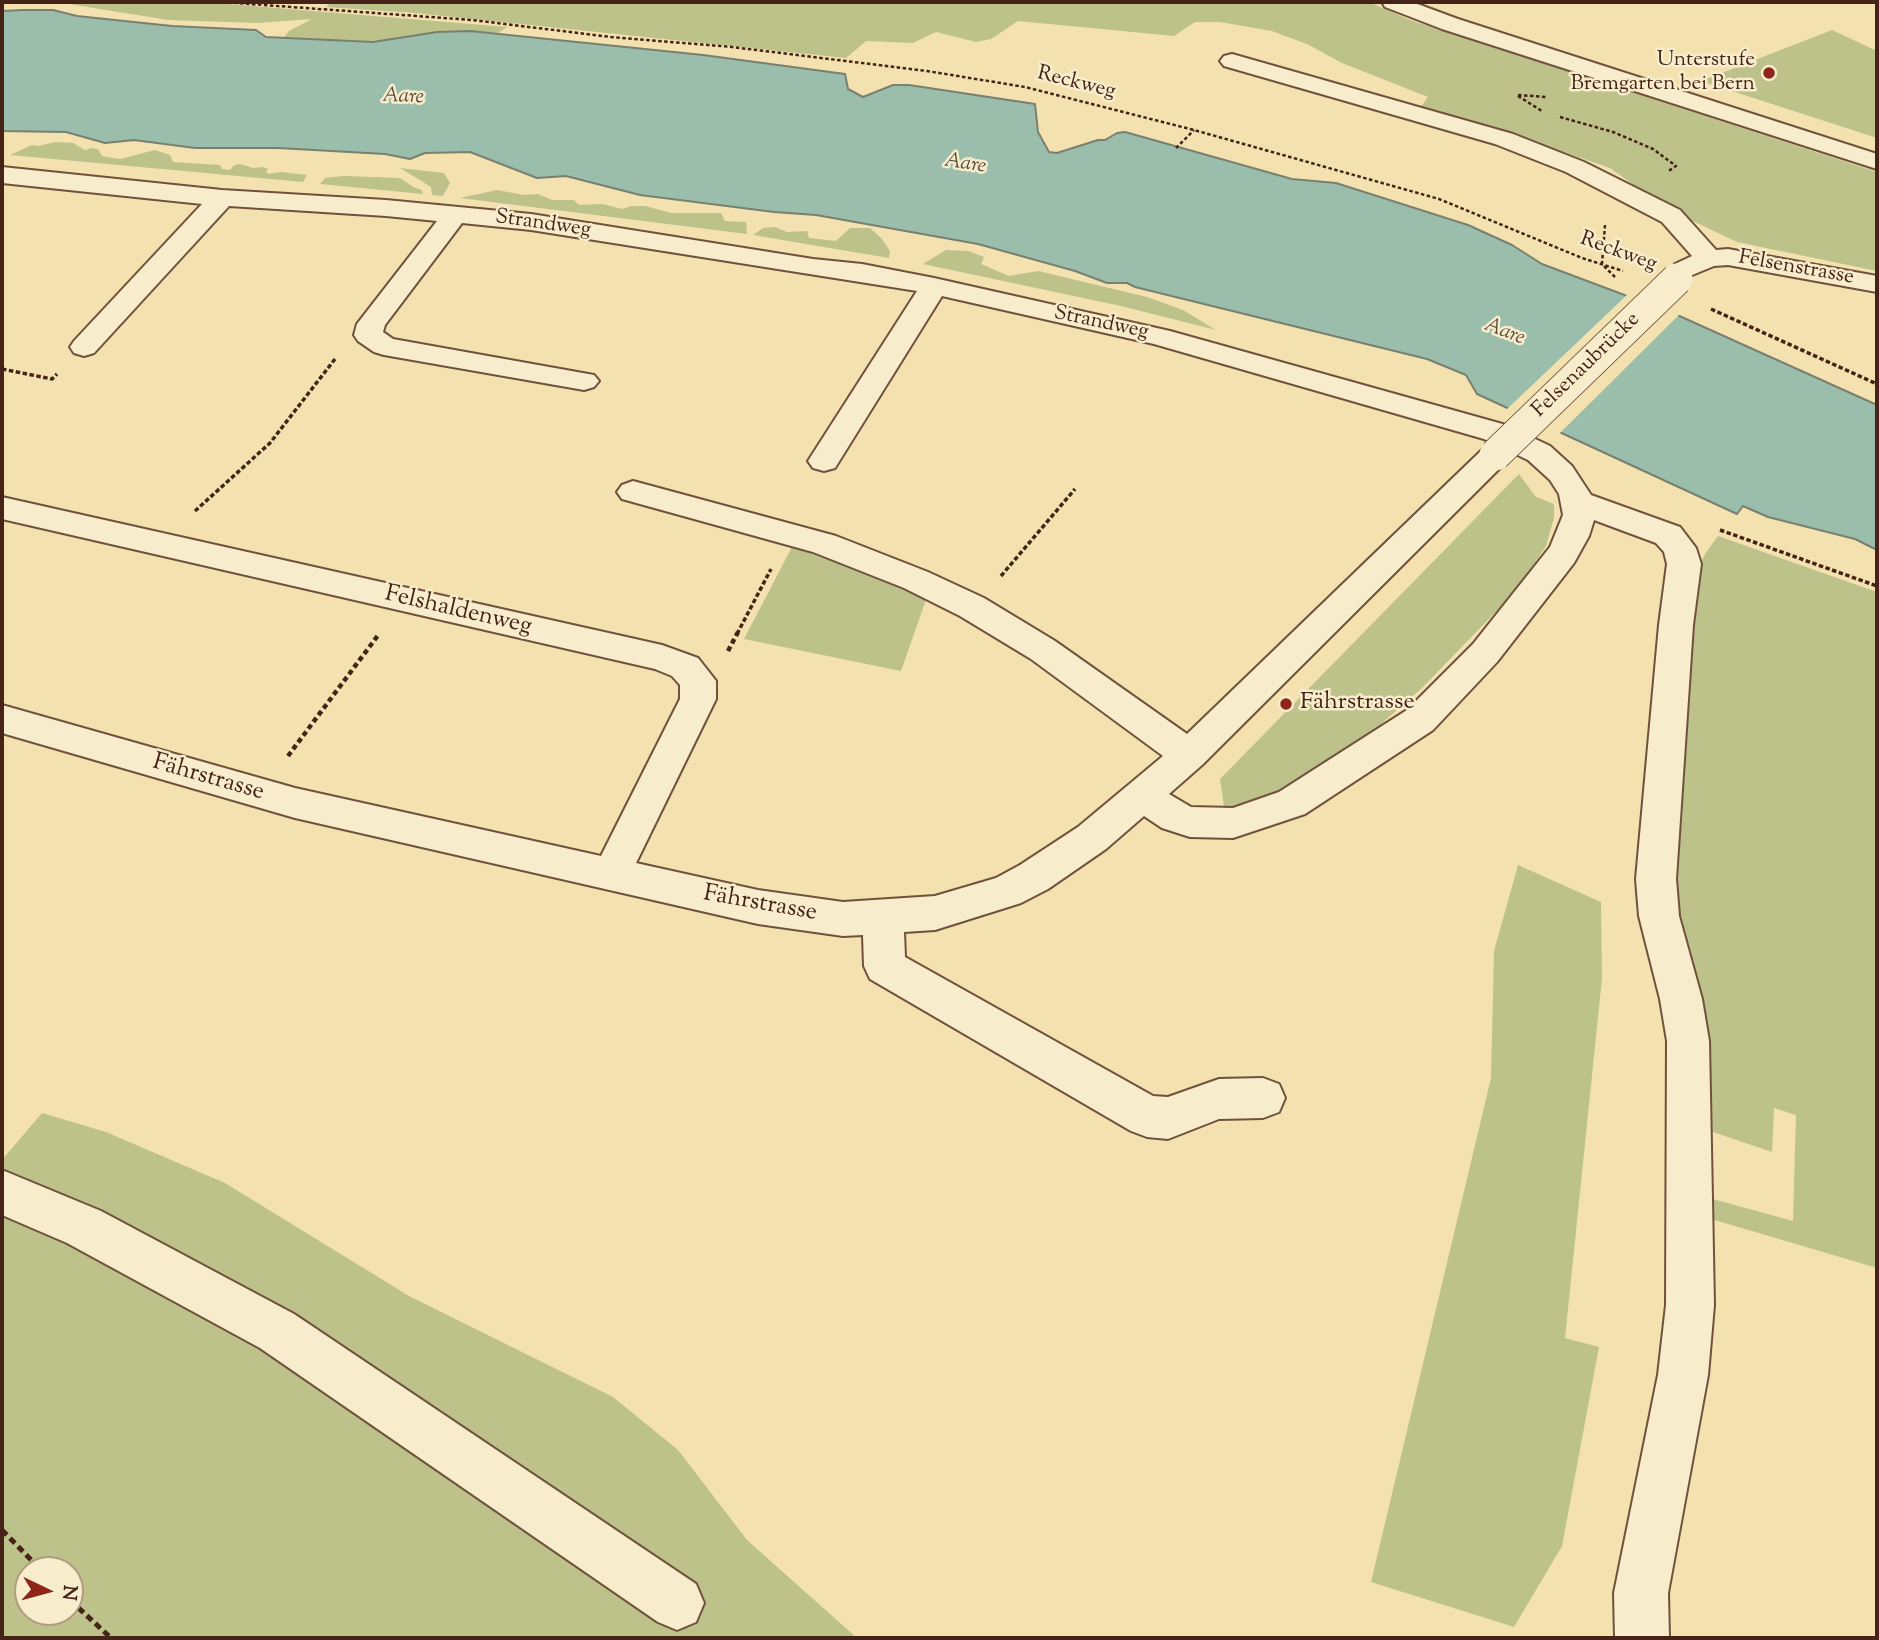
<!DOCTYPE html>
<html>
<head>
<meta charset="utf-8">
<style>
	body { margin:0 }
	#map { position:relative; width:1879px; height:1640px; overflow:hidden; background:#f3e1b0; font-family:"Sorts Mill Goudy",serif }
	canvas { display:block }
	.frame { position:absolute; inset:0; border:4px solid #452316; pointer-events:none }
	.north { position:absolute; left:14px; top:1556px; width:70px; height:70px; box-sizing:border-box; background:#f7eccc; border:2px solid #b09c83; border-radius:50%; rotate:95deg; font-size:19px; font-weight:700; line-height:28px; text-align:center; color:#452316 }
	.north::after { content:''; display:block; margin:auto; width:24px; height:32px; background:#8f2418; clip-path:polygon(50% 0,100% 100%,50% 72%,0 100%) }
</style>
</head>
<body>
<div id="map">
<canvas width="1879" height="1640"></canvas>
<div class="frame"></div>
<div class="north">N</div>
</div>
<script>
const g = document.querySelector('canvas').getContext('2d');
g.lineJoin = 'round';
function fillPath(path, color) { g.fillStyle = color; g.fill(path, 'evenodd'); }
const toPath = rows => new Path2D(rows.map(r => 'M' + r).join(''));
function trace(path, color, width, dash) { g.strokeStyle = color; g.lineWidth = width; g.lineCap = dash ? 'butt' : 'round'; g.setLineDash(dash || []); g.stroke(path); }
function write(font, color, halo, rows, align = 'center') {
  g.font = font + ' "Sorts Mill Goudy",serif'; g.lineWidth = 5; g.setLineDash([]); g.textBaseline = 'middle'; g.strokeStyle = halo; g.fillStyle = color; for (const [text, x, y, turn = 0] of rows) {
    g.save(); g.translate(x, y); g.rotate((+turn || 0) * Math.PI / 180); g.textAlign = isNaN(turn) ? turn : align; if (halo) g.strokeText(text, 0, 0); g.fillText(text, 0, 0); g.restore();
  }
}
const green = toPath([
	[19,2,204,2,507,27,498,33,470,31,373,42,284,37,289,31,312,19,257,23,168,20,69,4],
	[331,2,1369,2,1410,20,1877,172,1877,271,1737,242,1667,209,1610,168,1509,133,1420,108,1428,97,1342,63,1309,45,1272,31,1220,22,1195,22,1174,36,1018,21,991,39,976,42,936,32,913,43,866,41,846,58,415,13,326,7],
	[1832,30,1877,51,1877,138,1701,81],
	[56,142,73,143,85,150,92,148,98,149,102,156,120,159,155,150,170,155,173,162,220,165,222,169,230,170,234,165,240,164,253,168,263,167,268,169,266,172,269,174,281,172,307,175,303,182,10,155,32,145,38,146],
	[400,168,444,173,450,183,443,196,432,195,431,187],
	[344,176,400,178,413,187,422,190,423,194,320,184,325,178],
	[497,190,524,195,538,194,552,200,574,200,579,205,603,204,622,209,631,206,645,206,671,213,721,213,725,221,746,222,747,234,460,198],
	[775,227,787,232,807,231,809,238,836,241,850,228,870,228,882,239,890,251,889,258,753,235,763,228],
	[946,250,968,251,984,257,981,264,1009,276,1038,271,1147,297,1183,310,1216,330,1121,306,923,264],
	[1519,474,1536,497,1554,504,1554,518,1546,546,1515,592,1423,687,1372,732,1332,763,1272,795,1240,806,1224,807,1220,779],
	[1718,536,1877,592,1877,1268,1708,1218,1709,1198,1793,1221,1796,1115,1774,1108,1772,1152,1710,1131,1705,1007,1700,989,1682,956,1673,918,1688,628,1700,564,1705,554],
	[793,545,928,594,901,671,744,639],
	[1518,865,1601,902,1602,978,1565,1338,1599,1347,1562,1546,1514,1627,1371,1582,1491,1078,1494,951],
	[42,1113,106,1132,225,1183,409,1296,613,1397,678,1450,747,1540,857,1638,2,1638,2,1160],
	[28,1570,70,1570,70,1612,28,1612]
]);
const water = toPath([
	[24,10,53,10,77,16,172,26,256,30,266,37,373,42,437,32,470,31,703,55,845,74,848,89,863,97,893,85,909,85,1035,104,1038,132,1049,152,1057,153,1098,140,1105,140,1117,133,1125,132,1292,179,1336,183,1468,225,1512,245,1542,264,1675,314,1877,405,1877,550,1855,539,1768,517,1743,506,1737,514,1477,394,1466,375,1427,359,1135,287,1127,283,1107,283,1075,271,978,244,816,215,774,212,640,195,566,176,537,178,470,152,425,153,410,159,385,154,278,148,195,148,134,140,105,143,66,132,2,131,2,11,24,10]
]);
const pier = toPath([
	[1629,293,1681,313,1557,436,1505,411]
]);
const pathFar3 = toPath([
	[222,2,472,20,611,37,732,47,927,71,1025,87,1194,130,1439,199,1582,258,1623,271],
	[1518,95,1546,97],
	[1518,96,1542,111],
	[1560,117,1613,132,1653,149,1676,166,1667,172],
	[1176,148,1194,130],
	[1605,225,1602,264,1615,277]
]);
const pathFar2 = toPath([
	[1711,309,1877,384],
	[2,369,52,379,57,374],
	[195,511,270,443,335,359],
	[1720,530,1877,586],
	[1001,576,1075,489],
	[737,634,771,569]
]);
const pathFar1 = toPath([
	[728,651,738,632],
	[288,756,379,634]
]);
const path = toPath([
	[2,1530,41,1570],
	[70,1600,111,1638]
]);
const minor = toPath([
	[1382,2,1412,2,1458,19,1877,154,1877,169,1442,29,1385,7,1382,2],
	[1232,54,1513,134,1584,162,1680,210,1716,250,1728,249,1877,276,1877,292,1728,265,1714,266,1685,278,1675,276,1671,270,1675,264,1692,256,1662,222,1566,172,1495,144,1224,66,1220,61,1224,56,1232,54],
	[2,167,222,190,386,200,531,214,813,259,862,264,934,278,1170,331,1506,425,1550,446,1572,466,1591,495,1680,527,1696,548,1701,564,1693,625,1676,879,1679,916,1702,999,1709,1041,1714,1305,1708,1375,1668,1593,1669,1638,1615,1638,1614,1593,1658,1375,1666,1305,1667,1041,1660,999,1639,916,1636,879,1659,625,1667,564,1664,552,1656,543,1594,520,1589,536,1574,563,1497,662,1433,730,1305,814,1233,838,1190,837,1162,828,1144,816,1106,849,1048,889,1021,903,935,930,904,932,905,957,1153,1096,1168,1097,1219,1079,1263,1078,1279,1084,1285,1098,1279,1112,1263,1118,1219,1119,1168,1139,1147,1137,1131,1131,870,979,864,966,863,935,843,936,758,924,295,818,2,733,2,705,295,788,601,856,680,699,680,685,672,676,655,669,2,519,2,497,662,645,698,658,716,681,716,699,636,863,758,890,843,902,935,896,996,878,1020,865,1078,827,1163,756,1031,659,960,616,904,588,813,552,622,499,617,492,622,485,633,481,836,536,928,572,984,598,1055,641,1187,734,1484,448,1499,446,1484,439,1154,344,942,296,835,468,824,471,813,468,808,461,917,291,531,230,462,223,385,325,383,332,393,339,594,375,599,381,594,387,584,390,384,355,374,352,358,341,354,335,357,324,437,221,386,216,229,206,94,353,84,356,74,353,70,347,74,341,202,204,2,183,2,167],
	[1507,450,1528,460,1550,480,1559,494,1563,515,1550,547,1473,644,1407,710,1279,792,1233,808,1191,807,1169,794,1202,765,1506,462,1511,455,1507,450],
	[2,1170,101,1211,294,1314,696,1584,704,1603,696,1622,677,1630,658,1622,260,1348,67,1243,2,1215,2,1170]
]);
const minorBridgeFar1 = toPath([
	[1675,281,1679,277]
]);
const minorBridge = toPath([
	[1495,455,1677,279]
]);
const markers = [
	[1769,73,7,"#8f2418"],
	[1286,704,7,"#8f2418"]
];
const farPoinames = [
	["Unterstufe",1755,61],
	["Bremgarten bei Bern",1755,85]
];
const farStreetnames = [
	["Reckweg",1076,84,14],
	["Strandweg",543,225,8],
	["Reckweg",1618,253,20],
	["Felsenstrasse",1796,269,10],
	["Strandweg",1101,324,12],
	["Felsenaubrücke",1587,366,-44]
];
const farWaternames = [
	["Aare",403,98,2],
	["Aare",965,165,9],
	["Aare",1504,333,21]
];
const streetNames = [
	["Felshaldenweg",458,612,13],
	["Fährstrasse",208,779,16],
	["Fährstrasse",760,905,10]
];
const poiNames = [
	["Fährstrasse",1300,704]
];
fillPath(green, '#bdc28a');
fillPath(water, '#9bbeac');
trace(water, '#798070', 2);
fillPath(pier, '#f3e1b0');
trace(minor, '#70523c', 4);
trace(pathFar3, '#452316', 2.5, [3.5, 2.5]);
trace(pathFar2, '#452316', 3.5, [4.5, 2.5]);
trace(pathFar1, '#452316', 4.5, [5, 3.5]);
trace(path, '#452316', 5, [7, 4.5]);
fillPath(minor, '#f7eccc');
trace(minorBridgeFar1, '#70523c', 27, []);
trace(minorBridge, '#70523c', 33, []);
trace(minorBridgeFar1, '#f7eccc', 24);
trace(minorBridge, '#f7eccc', 31);
for (const [x, y, r, color] of markers) { const dot = new Path2D(); dot.arc(x, y, r, 0, 2 * Math.PI); g.fillStyle = color; g.fill(dot); trace(dot, '#f7eccc', 2.5); }
write('21px', '#452316', '#f7eccc', farPoinames, 'right');
write('21px', '#452316', '#f7eccc', farStreetnames);
write('italic 21px', '#5a4a3c', '#f7eccc', farWaternames);
write('24px', '#452316', '#f7eccc', streetNames);
write('24px', '#452316', '#f7eccc', poiNames, 'left');
</script>
</body>
</html>
